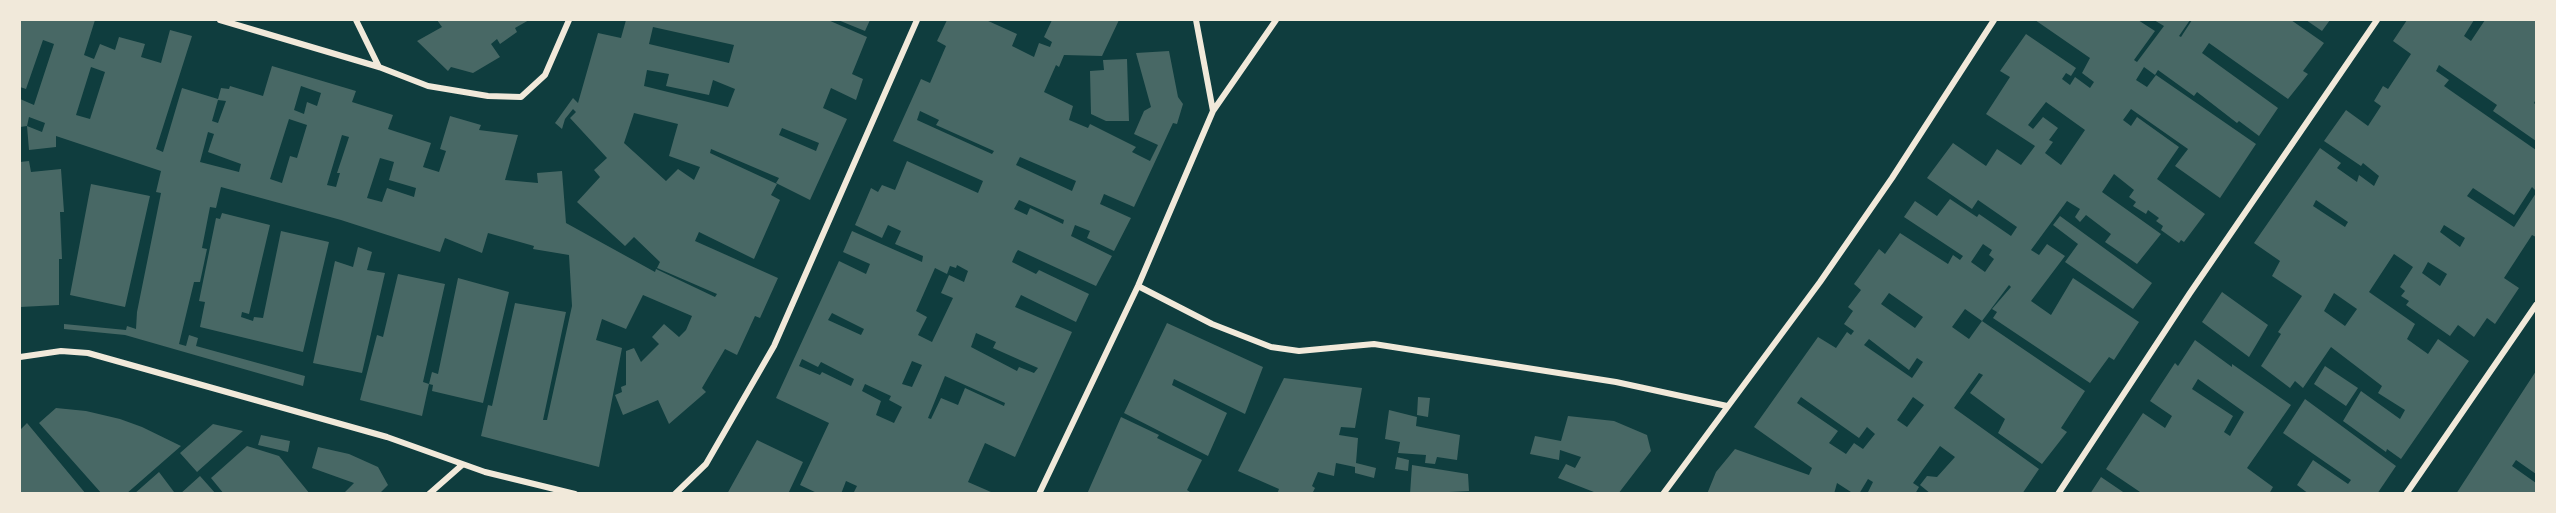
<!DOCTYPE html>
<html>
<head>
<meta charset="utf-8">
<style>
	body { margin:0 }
	#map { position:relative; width:2556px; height:513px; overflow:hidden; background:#0f3d3e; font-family:Helvetica,sans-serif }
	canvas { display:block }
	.frame { position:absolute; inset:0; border:21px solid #f1e9da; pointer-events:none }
</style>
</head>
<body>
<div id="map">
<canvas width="2556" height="513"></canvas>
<div class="frame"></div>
</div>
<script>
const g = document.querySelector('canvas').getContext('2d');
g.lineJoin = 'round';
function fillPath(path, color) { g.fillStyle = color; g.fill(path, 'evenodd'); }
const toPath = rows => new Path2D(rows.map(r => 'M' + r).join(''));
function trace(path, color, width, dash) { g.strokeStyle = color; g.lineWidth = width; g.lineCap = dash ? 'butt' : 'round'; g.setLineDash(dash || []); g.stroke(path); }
const building = toPath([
	[20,20,95,20,84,55,94,59,100,44,115,50,119,37,145,44,141,57,161,63,170,30,192,36,156,149,163,152,182,88,218,99,221,88,229,89,230,86,263,96,272,66,356,91,352,102,393,115,388,129,431,143,423,167,439,172,446,151,440,149,450,116,481,125,479,130,518,135,505,180,538,183,537,173,562,171,566,223,655,272,656,269,715,297,717,294,657,268,660,262,634,237,625,246,577,202,600,177,594,170,607,158,570,118,576,112,573,109,565,119,562,129,555,123,573,98,578,103,598,33,621,38,626,20,828,20,867,37,852,74,863,79,856,100,831,88,823,108,847,119,810,200,776,183,779,178,711,149,710,153,777,184,771,195,780,200,754,259,699,232,695,241,778,278,760,318,755,316,737,355,725,349,702,388,706,392,669,424,658,400,623,415,615,395,622,392,621,387,626,385,626,351,634,348,641,362,659,344,652,337,664,324,679,337,686,330,692,316,643,295,626,329,602,319,596,340,622,348,599,467,481,436,488,405,492,406,515,303,566,312,543,420,547,420,572,306,569,255,533,249,534,246,488,233,482,253,445,238,440,252,341,220,221,187,216,208,210,207,202,248,207,249,200,282,194,282,179,344,186,346,189,335,198,338,196,346,305,376,303,386,125,335,64,329,64,324,126,330,127,326,136,329,137,312,161,193,156,192,161,171,56,136,56,147,29,150,27,126,42,132,45,123,29,117,27,126,20,127,20,99,34,105,54,44,43,40,26,89,20,87],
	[653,27,734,45,729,63,649,44],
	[91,67,105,72,90,119,76,115],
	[647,70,669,74,666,86,709,95,713,80,735,89,728,107,644,86],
	[301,86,321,93,317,106,307,102,304,114,294,110],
	[218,100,226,101,218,123,212,121],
	[634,113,678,124,669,156,700,167,694,180,678,169,666,181,624,143],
	[289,119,307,125,297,158,290,156,282,183,270,179],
	[782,128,819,143,816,151,779,135],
	[208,132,214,134,208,152,241,164,239,172,200,162],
	[342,135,349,137,337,173,340,173,336,187,327,185],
	[380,158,394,162,389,180,416,188,414,197,387,188,382,202,367,198],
	[437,20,529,20,515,28,517,32,500,44,497,39,491,44,500,57,473,73,451,67,448,71,417,41,442,27],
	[838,20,870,20,865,31],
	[947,20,986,20,1017,34,1012,46,1034,57,1039,43,1050,47,1052,42,1044,37,1052,20,1119,20,1102,56,1064,55,1059,67,1056,65,1044,92,1073,106,1069,120,1088,128,1090,124,1136,147,1132,152,1150,161,1158,145,1134,134,1144,111,1151,107,1136,53,1169,51,1178,97,1183,104,1177,124,1173,123,1134,207,1104,194,1100,204,1131,218,1114,251,1087,238,1090,231,1075,225,1071,236,1112,256,1096,286,1018,250,1016,253,1012,262,1036,274,1039,270,1089,294,1076,322,1021,295,1015,307,1072,332,1015,457,985,443,968,482,991,492,990,494,853,494,857,486,846,481,841,494,819,494,800,485,829,423,776,398,839,261,866,274,870,264,843,252,852,231,922,262,923,256,895,244,901,231,888,225,882,238,855,225,871,188,878,192,882,185,895,190,907,161,978,193,983,181,893,141,921,79,930,83,946,46,937,41],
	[920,111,939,120,936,125,994,151,992,154,917,120],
	[1020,157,1076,181,1072,191,1016,165],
	[1019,200,1064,220,1063,224,1030,208,1027,215,1014,209],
	[957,265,968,271,964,282,949,275,941,293,953,298,932,342,918,335,927,317,916,311,935,268,947,274,950,266,956,268],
	[832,313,864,329,861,335,828,320],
	[976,333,996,342,993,348,1038,368,1034,373,1019,367,1017,371,971,347],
	[802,359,818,367,821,362,854,379,851,386,822,372,820,375,799,366],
	[912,361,922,365,912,387,902,384],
	[945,376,1005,403,1004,406,965,388,958,405,941,398,931,419,928,418],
	[865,384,891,396,889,400,902,407,894,423,876,415,881,401,862,391],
	[2035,20,2138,20,2155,31,2134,60,2137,62,2164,26,2154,20,2190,20,2179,36,2181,37,2192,20,2291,20,2324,43,2303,71,2308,74,2288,99,2209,43,2202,53,2278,108,2259,136,2239,121,2237,123,2197,92,2194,96,2158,70,2155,75,2144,67,2136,80,2147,87,2156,75,2256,144,2220,198,2175,166,2188,149,2131,109,2123,120,2131,126,2137,117,2179,147,2157,179,2205,214,2184,242,2181,240,2179,243,2161,230,2163,226,2156,221,2159,218,2148,210,2146,214,2133,206,2136,202,2129,197,2134,190,2114,174,2102,192,2161,234,2137,264,2105,242,2111,234,2086,215,2080,222,2075,217,2080,209,2067,201,2031,250,2039,255,2047,244,2065,256,2031,301,2051,315,2073,278,2139,322,2114,360,2109,357,2090,383,1993,318,1997,312,1992,309,2011,287,2009,285,1982,321,1965,309,1952,327,1969,339,1982,321,2085,391,2061,428,2067,432,2042,464,1998,433,2005,419,1970,393,1983,375,1979,373,1954,408,2039,469,2022,494,1931,494,1920,485,1927,476,1937,477,1955,457,1940,446,1913,483,1919,487,1915,494,1867,494,1873,482,1868,479,1859,494,1854,494,1837,483,1834,494,1707,494,1716,472,1735,449,1809,475,1812,468,1754,427,1818,337,1836,348,1847,332,1851,335,1854,331,1844,324,1853,311,1848,307,1861,290,1854,284,1879,249,1885,254,1900,233,1948,264,1953,255,1960,260,1963,256,1904,217,1915,201,1937,216,1950,199,1977,217,1979,214,2011,236,2017,227,1978,200,1972,209,1927,178,1953,143,1986,166,1997,149,2021,165,2035,146,1986,114,2010,77,2000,71,2026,34,2076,68,2071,76,2066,73,2062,79,2070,85,2075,77,2090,88,2094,82,2082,73,2090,58],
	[2046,102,2085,130,2061,165,2045,153,2053,142,2049,140,2058,128,2043,117,2033,129,2028,125],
	[1983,244,1992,250,1989,255,1994,259,1985,272,1971,262],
	[1889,293,1923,317,1915,328,1881,304],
	[1869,339,1909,370,1917,358,1923,362,1912,378,1864,345],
	[1801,397,1859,438,1867,427,1875,434,1863,449,1854,443,1846,454,1829,443,1838,431,1797,403],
	[1913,397,1924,405,1907,427,1897,420],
	[2306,20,2330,20,2322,31],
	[2407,20,2474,20,2464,36,2471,41,2485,20,2536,20,2536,99,2534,103,2536,105,2536,141,2493,111,2497,105,2439,65,2436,71,2449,80,2444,86,2536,150,2536,191,2532,187,2514,215,2473,188,2467,196,2514,227,2536,193,2536,237,2532,235,2504,278,2519,288,2495,324,2487,318,2474,337,2458,325,2450,336,2406,305,2409,301,2401,296,2405,291,2400,287,2413,267,2394,254,2369,292,2415,324,2407,339,2428,354,2438,339,2469,361,2401,459,2387,449,2386,452,2343,421,2361,391,2400,419,2405,410,2378,393,2382,386,2331,347,2303,388,2295,381,2290,388,2261,366,2281,334,2278,332,2302,296,2272,276,2280,261,2254,243,2320,148,2341,163,2337,168,2357,182,2359,175,2374,186,2379,176,2363,163,2361,166,2324,141,2346,110,2368,126,2381,106,2374,101,2383,86,2388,89,2411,54,2393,41],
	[2316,200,2348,222,2345,227,2313,206],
	[2444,225,2465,238,2460,247,2440,232],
	[2428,262,2447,274,2440,286,2422,273],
	[2334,293,2357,309,2345,326,2324,311],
	[1127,59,1129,121,1106,121,1091,114,1090,71,1104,70,1103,60],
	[29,161,31,172,61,169,64,212,60,212,62,259,59,259,59,305,20,307,20,162],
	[91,184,150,196,125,307,70,295],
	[222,213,270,225,249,314,242,312,241,317,253,321,254,317,263,318,281,231,329,242,303,352,200,327,205,302,199,301,216,218,220,219],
	[2060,216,2152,283,2133,309,2065,262,2078,244,2053,225],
	[358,247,372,252,367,270,385,273,362,373,313,363,335,261,353,267],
	[398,274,445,284,423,382,429,384,432,372,438,374,458,278,509,292,483,403,432,391,433,385,429,384,422,416,360,400,377,335,383,337],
	[2222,292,2268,325,2249,357,2202,322],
	[1167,323,1263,367,1245,414,1174,379,1172,385,1227,413,1208,456,1124,413],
	[2195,340,2232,367,2232,364,2291,405,2247,468,2273,487,2269,494,2143,494,2106,469,2143,413,2165,428,2172,416,2150,401,2175,363,2178,366],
	[2198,379,2244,412,2230,436,2224,432,2233,416,2192,389],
	[2325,366,2358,388,2346,406,2314,384],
	[2536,371,2536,474,2516,460,2512,466,2536,483,2536,494,2456,494],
	[1284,378,1362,388,1355,428,1341,427,1339,435,1358,438,1356,463,1376,468,1374,478,1355,473,1355,467,1336,463,1334,476,1318,472,1312,486,1315,488,1312,494,1277,494,1279,489,1238,471],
	[1418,397,1430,398,1428,417,1417,415],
	[2305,399,2396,466,2377,494,2309,494,2297,485,2313,460,2348,484,2351,480,2283,433],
	[56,408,86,411,120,419,142,427,181,446,126,494,102,494,39,423],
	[1389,410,1417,417,1416,426,1460,435,1457,460,1437,457,1435,464,1425,463,1426,455,1398,453,1400,442,1385,439],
	[1568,416,1614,421,1647,435,1651,451,1618,494,1599,494,1558,478,1566,464,1575,468,1581,457,1560,450,1559,460,1530,454,1535,436,1561,441],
	[1121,417,1159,435,1157,438,1202,460,1187,490,1193,494,1124,492,1123,494,1087,494],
	[27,423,86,494,20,494,20,430],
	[213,424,243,431,197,472,180,453],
	[261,435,290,441,288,452,258,445],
	[757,440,803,462,788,494,727,494],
	[247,446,279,456,310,494,224,494,211,478],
	[318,447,349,454,378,467,388,485,379,494,343,494,354,483,312,468],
	[1397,457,1409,460,1408,471,1395,469],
	[1412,465,1468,474,1469,491,1410,494],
	[159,472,174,492,172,494,134,494],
	[200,476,216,494,180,494],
	[2101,477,2126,494,2090,494]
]);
const minor = toPath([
	[220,20,379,67,428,86,488,96,521,97,545,75,569,20],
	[356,20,379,67],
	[1213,111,1276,20],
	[1138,286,1212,324,1271,347,1299,351,1374,344,1616,382,1727,406],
	[20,357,61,351,88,353,387,437,485,472,575,494],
	[429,494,462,465],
	[675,494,706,464,774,346,917,20],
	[1039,494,1138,286,1213,111,1196,20],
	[1663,494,1820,282,1892,178,1994,20],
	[2058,494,2190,293,2377,20],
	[2406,494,2536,305]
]);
fillPath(building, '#486865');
trace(minor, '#f1e9da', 6);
</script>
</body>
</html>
